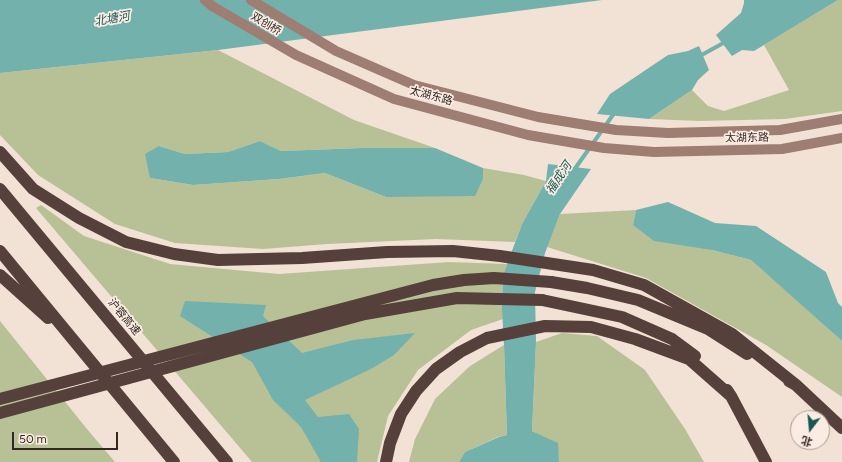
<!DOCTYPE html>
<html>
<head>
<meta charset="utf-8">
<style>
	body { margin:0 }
	#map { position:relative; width:842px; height:462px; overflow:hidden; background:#f2e1d5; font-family:Figtree,"Noto Sans SC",sans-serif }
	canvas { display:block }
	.north { position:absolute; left:790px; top:410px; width:40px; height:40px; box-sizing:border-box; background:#faece2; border:1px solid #ab9e96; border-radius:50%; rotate:196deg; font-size:11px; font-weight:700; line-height:16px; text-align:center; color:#342824 }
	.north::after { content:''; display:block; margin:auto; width:14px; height:18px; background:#185854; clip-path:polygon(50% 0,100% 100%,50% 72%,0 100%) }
	.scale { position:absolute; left:12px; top:432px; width:106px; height:18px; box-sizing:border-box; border:2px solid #342824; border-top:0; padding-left:5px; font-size:12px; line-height:14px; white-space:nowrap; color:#342824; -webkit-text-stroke:3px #faece2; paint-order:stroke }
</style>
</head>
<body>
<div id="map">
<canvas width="842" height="462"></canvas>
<div class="north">北</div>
<div class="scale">50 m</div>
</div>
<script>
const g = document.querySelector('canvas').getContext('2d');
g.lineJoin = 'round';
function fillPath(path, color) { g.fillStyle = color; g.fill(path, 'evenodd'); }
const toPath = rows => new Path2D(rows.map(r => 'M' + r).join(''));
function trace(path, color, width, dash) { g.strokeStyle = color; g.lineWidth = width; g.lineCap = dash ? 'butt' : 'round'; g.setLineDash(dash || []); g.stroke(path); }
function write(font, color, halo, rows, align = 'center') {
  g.font = font + ' Figtree,"Noto Sans SC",sans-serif'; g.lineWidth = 3.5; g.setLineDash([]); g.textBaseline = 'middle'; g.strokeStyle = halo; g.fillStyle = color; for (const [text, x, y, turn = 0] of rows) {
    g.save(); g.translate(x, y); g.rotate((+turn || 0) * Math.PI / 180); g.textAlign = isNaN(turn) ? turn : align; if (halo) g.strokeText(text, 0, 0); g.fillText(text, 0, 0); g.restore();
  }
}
const green = toPath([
	[838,0,842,0,842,111,785,119,700,121,649,119,692,90,708,106,724,111,789,90,764,45],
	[218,50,354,120,435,148,362,148,281,151,260,141,228,152,185,154,159,146,150,178,193,185,279,179,325,173,386,197,483,179,483,168,524,175,546,181,522,224,515,242,436,239,327,244,263,249,175,243,115,224,38,175,0,135,0,73],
	[41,205,84,236,170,264,279,274,449,262,507,264,503,275,502,310,503,319,471,330,418,370,388,416,377,462,252,462,36,208],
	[636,210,633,225,712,250,751,260,800,303,842,341,842,397,766,345,646,278,547,247,560,214],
	[0,321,87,429,115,462,0,462],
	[562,333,597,336,645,370,685,429,704,462,559,462,557,443,532,431,536,342],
	[504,345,507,435,498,437,465,452,459,462,409,462,415,439,435,399,470,366]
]);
const water = toPath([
	[0,0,602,0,218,50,0,73],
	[744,0,838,0,764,45,754,51,742,50,732,56,716,35,741,13,744,3],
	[699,46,709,70,698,80,692,90,649,119,597,114,610,94,668,55,688,51],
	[260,141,281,151,362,148,435,148,483,168,483,179,475,196,386,197,325,173,279,179,193,185,150,178,145,154,159,146,185,154,228,152],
	[548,164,591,169,560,214,545,253,535,292,536,342,532,431,558,443,559,462,459,462,465,452,499,437,507,435,504,345,502,310,503,275,522,224,546,181],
	[668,202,715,223,756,226,826,272,838,303,842,307,842,341,751,260,712,250,654,241,633,225,636,210],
	[185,301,266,305,263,316,302,353,353,340,415,333,394,355,371,369,305,400,318,417,349,414,359,429,357,462,321,462,301,427,273,400,252,362,180,316]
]);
const stream = toPath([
	[698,57,727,41],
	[574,170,615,112]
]);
const secondary = toPath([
	[205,0,212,6,296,55,394,99,528,135,604,148,654,152,782,149,842,138],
	[251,0,336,51,414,85,538,117,616,130,668,133,780,130,842,119]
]);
const motorway = toPath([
	[0,152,33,189,79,218,126,242,174,254,218,260,302,258,387,252,453,251,500,256,593,270,644,285,732,334,796,385],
	[0,189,227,462],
	[0,251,174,462],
	[0,275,48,318],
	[551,282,587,288,638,300,708,329,747,354],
	[542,300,622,317,672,339,695,356],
	[789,381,796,385,842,428],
	[727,390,731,396,766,462],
	[386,462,390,443,401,414,416,391,436,369,460,352,487,338,545,326,591,327,635,339,689,359,731,396]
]);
const motorwayBridge = toPath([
	[0,399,433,285,464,280,494,278,551,282],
	[0,413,365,314,457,298,542,300]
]);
const streetNames = [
	["双创桥",266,24,31],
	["太湖东路",431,96,15],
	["太湖东路",747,138,-1],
	["沪蓉高速",124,317,50]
];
const waterNames = [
	["北塘河",112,19,-10],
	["福成河",559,178,-56]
];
fillPath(green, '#b8c195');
fillPath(water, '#73b1ac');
trace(stream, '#73b1ac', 4);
trace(secondary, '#9e7d73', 10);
trace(motorway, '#56403b', 12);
trace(motorwayBridge, '#56403b', 12);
write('11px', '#342824', '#faece2', streetNames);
write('italic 12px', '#185854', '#faece2', waterNames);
</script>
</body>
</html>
